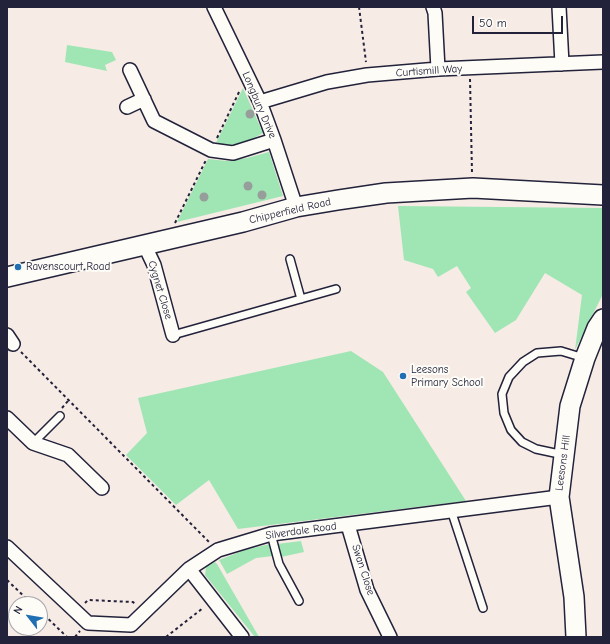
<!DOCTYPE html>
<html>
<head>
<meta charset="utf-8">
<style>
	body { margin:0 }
	#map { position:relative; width:610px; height:644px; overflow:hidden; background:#f7ebe5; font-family:"Comic Neue",sans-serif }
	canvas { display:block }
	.frame { position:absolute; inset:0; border:8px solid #22223b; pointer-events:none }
	.north { position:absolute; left:8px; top:596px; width:40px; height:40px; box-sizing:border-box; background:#fdfcf7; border:1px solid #a5a5ac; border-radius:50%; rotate:301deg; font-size:11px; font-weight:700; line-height:16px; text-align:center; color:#22223b }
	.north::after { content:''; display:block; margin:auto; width:14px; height:18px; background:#1f6fb2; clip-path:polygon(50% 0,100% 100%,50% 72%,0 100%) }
	.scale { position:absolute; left:472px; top:16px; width:91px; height:18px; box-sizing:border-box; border:2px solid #22223b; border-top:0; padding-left:5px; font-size:12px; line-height:14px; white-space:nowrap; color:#22223b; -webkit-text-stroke:3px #fdfcf7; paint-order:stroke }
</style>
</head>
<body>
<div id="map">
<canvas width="610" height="644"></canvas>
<div class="frame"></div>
<div class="north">N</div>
<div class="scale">50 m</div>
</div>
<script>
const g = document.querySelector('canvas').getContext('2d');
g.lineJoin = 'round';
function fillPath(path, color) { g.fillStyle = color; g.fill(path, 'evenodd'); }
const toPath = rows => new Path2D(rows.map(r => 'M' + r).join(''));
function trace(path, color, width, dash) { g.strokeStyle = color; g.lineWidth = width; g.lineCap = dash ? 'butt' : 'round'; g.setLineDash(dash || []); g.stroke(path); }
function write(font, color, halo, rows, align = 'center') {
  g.font = font + ' "Comic Neue",sans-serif'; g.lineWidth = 4; g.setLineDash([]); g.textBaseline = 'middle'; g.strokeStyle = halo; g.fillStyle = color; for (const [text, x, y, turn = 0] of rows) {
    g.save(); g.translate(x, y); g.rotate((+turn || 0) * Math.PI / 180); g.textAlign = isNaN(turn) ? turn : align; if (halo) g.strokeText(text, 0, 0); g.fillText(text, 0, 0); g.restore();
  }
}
const green = toPath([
	[67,45,112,52,116,60,105,65,107,71,65,62],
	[243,88,263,133,249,141,231,146,216,143],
	[269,152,283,196,177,222,208,159,227,161,247,158],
	[398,206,603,208,603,294,575,350,582,295,545,273,516,320,495,333,466,292,471,288,457,266,438,277,433,269,404,260],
	[351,351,383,372,466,501,238,529,209,480,176,505,126,455,147,433,138,398],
	[301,541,304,552,281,557,277,544],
	[270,544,273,556,256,558,227,574,219,560,245,550],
	[215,562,217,564,259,637,255,637,205,575,206,567]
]);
const path = toPath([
	[359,7,366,62],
	[470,79,472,173],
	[217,138,240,90],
	[175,223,206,160],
	[21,352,209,542],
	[62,408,68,401],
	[7,580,32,604],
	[85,603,88,600,133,602,135,604],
	[40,611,67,637],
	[75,637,80,631],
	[166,637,203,608]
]);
const lane = toPath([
	[290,259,301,299],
	[173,335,336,289],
	[33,443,60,416],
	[564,455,536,449,522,442,511,430,504,413,502,394,509,377,523,362,537,353,561,351,584,358],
	[451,510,483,608],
	[271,534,279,564,299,601]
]);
const street = toPath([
	[214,7,260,102,274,140,296,207],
	[433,7,435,13,438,69],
	[559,7,562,64],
	[130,70,154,121,211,150,233,153,274,140],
	[260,102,327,82,367,75,438,69,603,62],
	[127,107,144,99],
	[145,246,154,265,173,335],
	[7,335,13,344],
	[7,418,33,443,68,455,102,488],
	[348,525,367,590,390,637],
	[7,547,88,623,131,625,189,569,218,550,271,534,559,497],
	[189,569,242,637]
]);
const secondary = toPath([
	[7,277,243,222,296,207,338,200,386,193,473,188,603,195],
	[576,637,574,597,559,497,570,406,585,358,597,328,603,319]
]);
const trees = [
	[250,114],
	[248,186],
	[262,195],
	[204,197]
];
const markers = [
	[18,267,4,"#1f6fb2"],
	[403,376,4,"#1f6fb2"]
];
const streetNames = [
	["Curtismill Way",429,71,-4],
	["Longbury Drive",259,105,67],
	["Chipperfield Road",290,211,-13],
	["Cygnet Close",160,290,73],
	["Leesons Hill",563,463,-82],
	["Silverdale Road",301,531,-8],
	["Swan Close",363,570,72]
];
const poiNames = [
	["Ravenscourt Road",26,267],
	["Leesons",411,370],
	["Primary School",411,383]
];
fillPath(green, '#9fe6b4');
trace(lane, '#22223b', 10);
trace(street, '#22223b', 16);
trace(secondary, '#22223b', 22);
trace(path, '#22223b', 2, [3, 3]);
trace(lane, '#fdfcf7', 7);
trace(street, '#fdfcf7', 13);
trace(secondary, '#fdfcf7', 19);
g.fillStyle = '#979d9b';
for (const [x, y] of trees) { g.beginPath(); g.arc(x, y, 4.5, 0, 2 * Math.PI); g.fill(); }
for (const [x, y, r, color] of markers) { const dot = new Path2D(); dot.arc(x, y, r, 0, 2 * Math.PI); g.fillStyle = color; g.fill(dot); trace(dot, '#fdfcf7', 1.5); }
write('11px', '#22223b', '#fdfcf7', streetNames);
write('11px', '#22223b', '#fdfcf7', poiNames, 'left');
</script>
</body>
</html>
